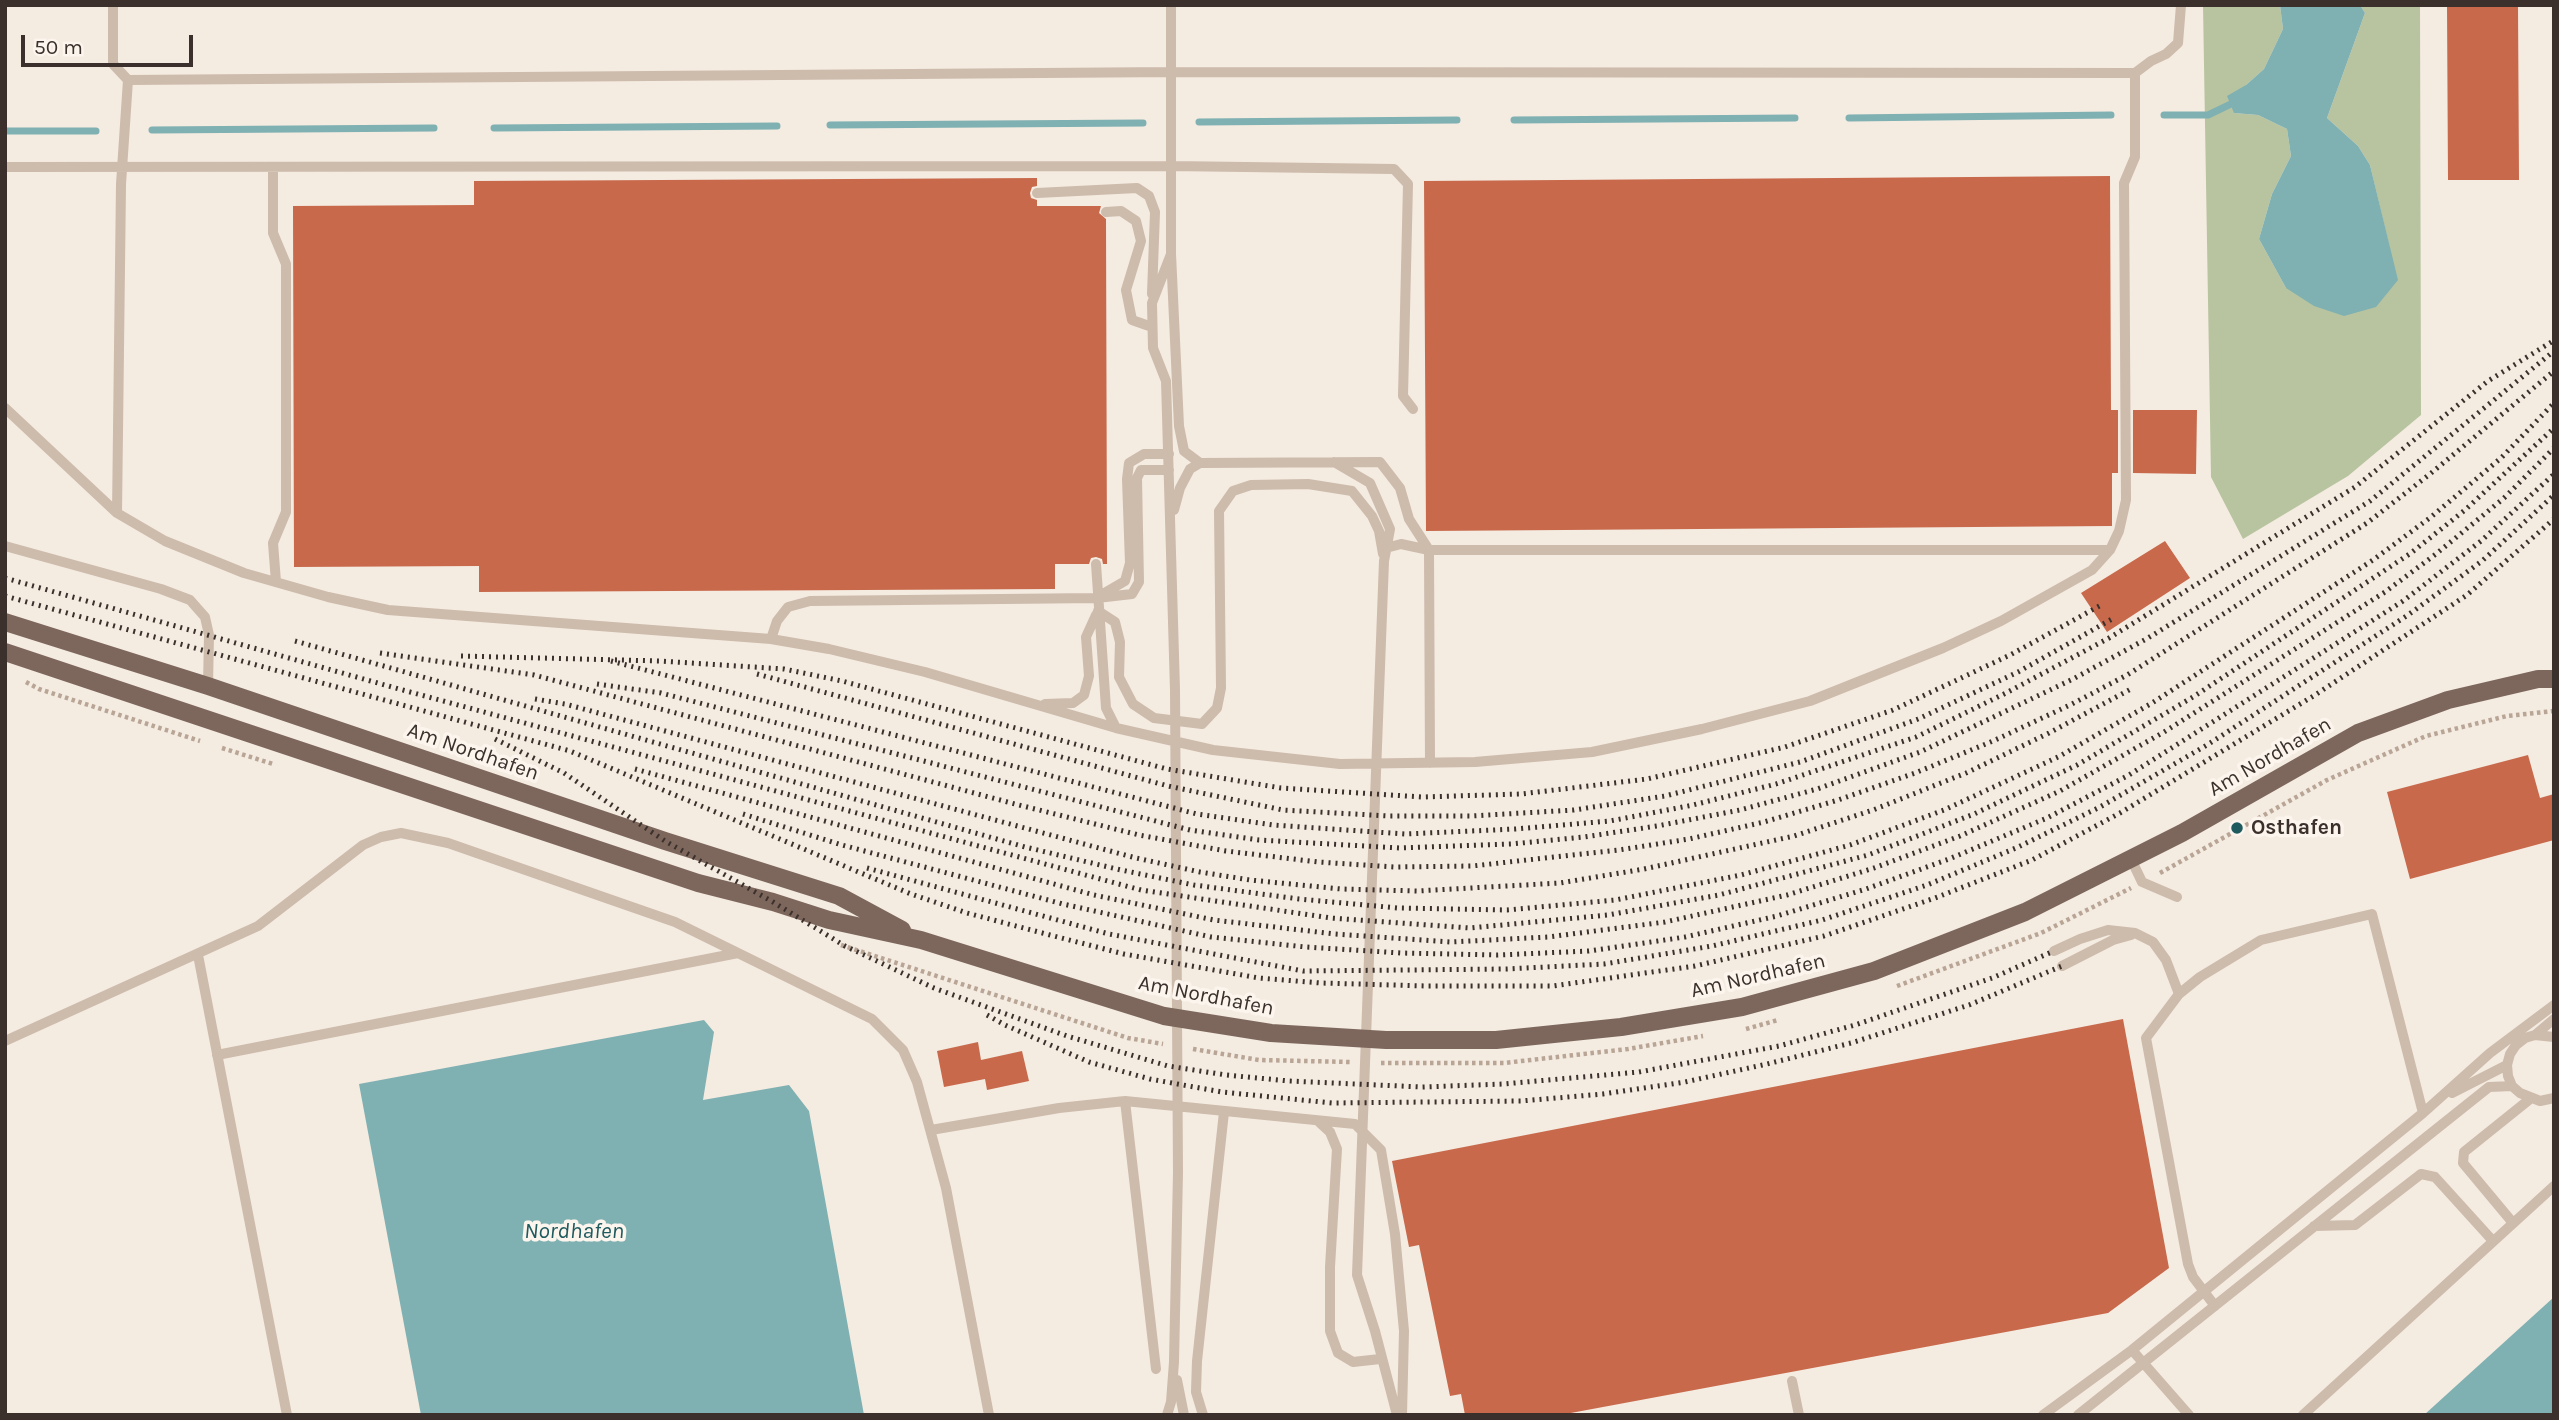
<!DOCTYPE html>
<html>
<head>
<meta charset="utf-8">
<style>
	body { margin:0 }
	#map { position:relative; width:2559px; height:1420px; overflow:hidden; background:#f4ebe1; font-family:Karla,sans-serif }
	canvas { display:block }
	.frame { position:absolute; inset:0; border:7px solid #3b302b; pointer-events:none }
	.scale { position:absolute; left:21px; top:35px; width:172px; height:32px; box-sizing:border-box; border:4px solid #3b302b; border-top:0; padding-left:9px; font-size:21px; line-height:24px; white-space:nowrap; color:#3b302b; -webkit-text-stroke:5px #fbf5ee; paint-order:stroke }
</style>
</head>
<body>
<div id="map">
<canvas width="2559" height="1420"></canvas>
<div class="frame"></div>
<div class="scale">50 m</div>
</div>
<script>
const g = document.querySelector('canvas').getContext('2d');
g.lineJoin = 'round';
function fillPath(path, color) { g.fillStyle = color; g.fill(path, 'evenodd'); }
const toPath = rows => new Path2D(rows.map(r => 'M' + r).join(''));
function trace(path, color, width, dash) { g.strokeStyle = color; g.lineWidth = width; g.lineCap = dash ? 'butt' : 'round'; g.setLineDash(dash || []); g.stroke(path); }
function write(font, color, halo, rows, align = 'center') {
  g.font = font + ' Karla,sans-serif'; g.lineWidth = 7; g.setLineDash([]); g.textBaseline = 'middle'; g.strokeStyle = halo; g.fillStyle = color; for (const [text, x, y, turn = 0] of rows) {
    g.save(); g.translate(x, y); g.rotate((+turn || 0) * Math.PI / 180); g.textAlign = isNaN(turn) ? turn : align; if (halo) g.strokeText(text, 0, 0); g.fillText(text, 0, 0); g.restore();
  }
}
const green = toPath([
	[2203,5,2280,5,2283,29,2264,69,2246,85,2234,113,2258,115,2287,129,2291,156,2272,194,2259,239,2286,288,2390,249,2370,165,2358,146,2327,118,2365,13,2360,5,2420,5,2421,415,2348,476,2243,539,2211,477]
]);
const water = toPath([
	[2280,5,2360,5,2365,13,2327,118,2358,146,2370,165,2398,280,2376,307,2344,316,2314,306,2286,288,2259,239,2272,194,2291,156,2287,129,2258,115,2234,113,2227,96,2246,85,2264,69,2283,29],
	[704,1020,714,1032,703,1100,789,1085,809,1111,864,1415,421,1415,359,1084],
	[2554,1297,2554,1415,2424,1415]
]);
const stream = toPath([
	[2164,115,2208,115,2231,104],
	[1849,118,2111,115],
	[1514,120,1795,118],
	[1199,122,1457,120],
	[830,125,1143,123],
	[494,128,777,126],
	[152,130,434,128],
	[5,131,96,131]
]);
const building = toPath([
	[2447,5,2518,5,2519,180,2448,180],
	[2110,176,2111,410,2118,410,2118,473,2112,473,2112,526,1426,531,1424,181],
	[1037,178,1037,186,1032,187,1030,193,1031,198,1037,200,1037,206,1101,206,1099,213,1106,219,1107,564,1103,564,1102,559,1096,557,1091,558,1089,564,1055,564,1055,589,479,592,479,566,294,567,293,206,474,205,474,181],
	[2133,410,2197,410,2196,474,2133,473],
	[2165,541,2190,578,2107,632,2081,593],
	[2528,755,2540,798,2554,794,2554,840,2410,879,2387,792],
	[2123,1019,2169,1268,2108,1313,1560,1415,1465,1415,1461,1394,1450,1396,1419,1245,1409,1247,1392,1161],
	[978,1042,981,1060,1022,1051,1029,1081,987,1090,985,1079,944,1087,937,1051]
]);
const path = toPath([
	[26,682,39,689,200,741],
	[222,748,273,764],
	[2160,873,2327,780,2426,736,2507,716,2554,711],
	[841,945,1128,1038,1163,1044],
	[1897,986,2041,933,2131,888],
	[1746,1029,1778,1020],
	[1193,1049,1259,1060,1351,1062],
	[1381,1063,1504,1063,1628,1049,1703,1036]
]);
const lane = toPath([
	[113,5,113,64,128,80,121,184,117,513],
	[1171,5,1171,254,1179,426,1184,451,1200,463],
	[128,80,1172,72,2135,73,2151,61,2166,54,2178,43,2181,5],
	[5,167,1171,166,1394,169,1408,184,1403,396,1413,409],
	[273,167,273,233,286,264,286,512,273,543,276,582],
	[1037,193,1137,188,1149,196,1155,212,1152,294],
	[1106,212,1121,211,1136,221,1141,241,1126,290,1132,320,1152,327],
	[5,408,117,513,165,541,244,573,328,597,388,610,771,639,829,649,925,672,1116,728,1213,750,1340,764,1475,762,1592,752,1702,729,1810,701,1943,648,2001,621,2092,570,2110,550,2119,531,2126,500,2124,183,2135,157,2135,73],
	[1334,462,1370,483,1390,529,1384,561,1357,1275,1375,1331,1397,1415],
	[1174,510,1180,488,1190,469,1200,463,1380,462,1400,488,1409,519,1429,550,1430,763],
	[5,546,161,589,190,600,205,617,209,635,208,686],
	[1386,548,1401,544,1429,550,2110,550],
	[1096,564,1106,708,1116,728],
	[1101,595,1125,581,1130,563,1127,479,1129,463,1144,454,1169,454],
	[1098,611,1115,622,1120,642,1119,677,1133,704,1154,718,1202,724,1217,708,1221,688,1219,511,1233,491,1251,485,1308,484,1352,491,1372,516,1379,531,1383,554],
	[771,639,777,621,788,607,810,601,1097,598,1132,594,1139,582,1137,478,1141,470,1169,470],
	[1045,704,1073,703,1084,695,1089,676,1086,637,1096,615],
	[2131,859,2142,882,2177,897],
	[2054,951,2080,939,2108,930,2135,933,2153,942,2166,960,2179,994],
	[198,955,287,1415],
	[2062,966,2113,940,2131,935],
	[2535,1035,2554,1019],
	[2554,1037,2535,1035,2525,1038,2516,1045,2510,1054,2507,1065,2508,1076,2512,1086,2520,1093,2540,1101,2554,1098],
	[5,1041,258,926,363,845,381,837,401,833,448,843,675,922,872,1019,903,1050,917,1082,946,1188,989,1415],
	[217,1055,738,953],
	[2452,1093,2507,1065],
	[1125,1101,1156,1369],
	[1318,1121,1330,1132,1337,1149,1330,1267,1330,1331,1338,1353,1353,1362,1380,1359],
	[931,1130,1059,1108,1125,1101,1355,1124,1381,1150,1395,1234,1404,1331,1402,1415],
	[2513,1223,2463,1163,2464,1152,2530,1099],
	[2314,1226,2355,1225,2421,1174,2435,1177,2493,1241],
	[2215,1306,2193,1277,2188,1264,2146,1038,2179,994,2200,977,2261,940,2372,914,2423,1113],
	[2132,1350,2189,1415],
	[1177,1380,1184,1415],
	[1792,1381,1799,1415],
	[1167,1415,1171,1402,1174,1362,1178,1172,1175,690,1166,381,1153,348,1152,303,1171,254],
	[1203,1415,1196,1392,1197,1361,1224,1112],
	[2043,1415,2132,1350,2423,1113,2490,1053,2554,1005],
	[2078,1415,2489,1087,2512,1086],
	[2303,1415,2554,1186]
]);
const primary = toPath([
	[5,622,208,686,665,841,839,896,902,930],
	[5,652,698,883,773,902,829,920,921,940,1164,1016,1271,1033,1386,1040,1496,1040,1621,1027,1742,1007,1874,971,2025,912,2182,833,2358,733,2448,700,2538,679,2554,679]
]);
const rail = toPath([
	[5,578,399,689,1141,890,1331,918,1470,928,1608,915,1719,895,1868,855,1974,814,2077,765,2193,697,2411,553,2465,510,2554,428],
	[5,596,570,751,911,894,967,913,1050,935,1124,954,1259,978,1321,983,1427,986,1553,986,1695,966,1824,936,1935,898,2032,860,2120,813,2315,695,2467,595,2554,519],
	[295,641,1025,847,1121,870,1194,885,1299,899,1398,908,1507,910,1615,900,1741,875,1850,845,1944,810,2058,757,2152,703,2373,560,2431,517,2501,458,2554,403],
	[380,653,534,675,1015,804,1139,835,1226,851,1318,862,1394,867,1472,866,1619,850,1689,839,1764,822,1838,800,1915,773,1993,741,2072,704,2127,675,2367,523,2430,474,2554,371],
	[461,656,660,661,784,669,842,681,1167,769,1281,788,1422,797,1521,794,1647,779,1785,747,1893,710,2010,655,2103,604],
	[611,661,1197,814,1273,825,1405,834,1515,829,1610,821,1693,805,1776,784,1916,737,2006,693,2109,638,2355,487,2488,381,2553,341],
	[757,674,1168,786,1283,810,1389,816,1471,816,1574,810,1665,796,1800,762,1918,719,2018,672,2112,619],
	[597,684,661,693,1190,830,1259,840,1400,848,1511,844,1584,837,1657,826,1740,810,1817,789,1920,752,2073,679,2148,638,2370,501,2554,351],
	[535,699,565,704,1136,858,1200,872,1250,880,1341,889,1417,891,1560,883,1644,869,1794,836,1873,810,1966,773,2049,733,2131,689],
	[495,739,564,773,665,841,773,902,845,946,934,988,1067,1036,1168,1066,1226,1075,1289,1081,1422,1087,1503,1084,1639,1072,1779,1046,1855,1025,1992,978,2054,951],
	[635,769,1094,895,1214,920,1335,934,1451,942,1548,937,1665,922,1787,895,1874,868,1960,836,2060,791,2164,732,2385,592,2436,554,2504,498,2554,448],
	[743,814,842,845,1063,904,1211,937,1306,947,1401,953,1498,955,1589,951,1685,937,1777,916,1866,889,1949,859,2047,818,2129,775,2403,601,2481,541,2554,474],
	[867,868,1109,934,1303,971,1506,969,1604,964,1712,946,1822,920,1927,885,2016,848,2100,807,2207,745,2408,615,2482,561,2554,495],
	[987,1015,1005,1025,1089,1062,1150,1079,1222,1092,1332,1103,1521,1101,1603,1094,1685,1082,1767,1064,1851,1043,1969,1005,2062,966]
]);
const markers = [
	[2237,828,7,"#1f5a5e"]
];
const streetNames = [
	["Am Nordhafen",473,752,19],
	["Am Nordhafen",2270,757,-30],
	["Am Nordhafen",1758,976,-13],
	["Am Nordhafen",1206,996,11]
];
const poiNames = [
	["Osthafen",2251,828]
];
const waterNames = [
	["Nordhafen",574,1231]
];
fillPath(green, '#b8c4a0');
fillPath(water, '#7fb0b2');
trace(stream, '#7fb0b2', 7);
fillPath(building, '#c8694b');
trace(path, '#b9a596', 4.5, [3.5, 3.5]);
trace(lane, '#cdbbac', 10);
trace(primary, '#7d675c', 18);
trace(rail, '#3b302b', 5, [2, 5]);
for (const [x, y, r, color] of markers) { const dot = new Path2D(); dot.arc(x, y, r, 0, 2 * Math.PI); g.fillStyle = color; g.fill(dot); trace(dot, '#fbf5ee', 2.5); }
write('21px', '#3b302b', '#fbf5ee', streetNames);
write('bold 21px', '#3b302b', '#fbf5ee', poiNames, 'left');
write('italic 23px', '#1f5a5e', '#fbf5ee', waterNames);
</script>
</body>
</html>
